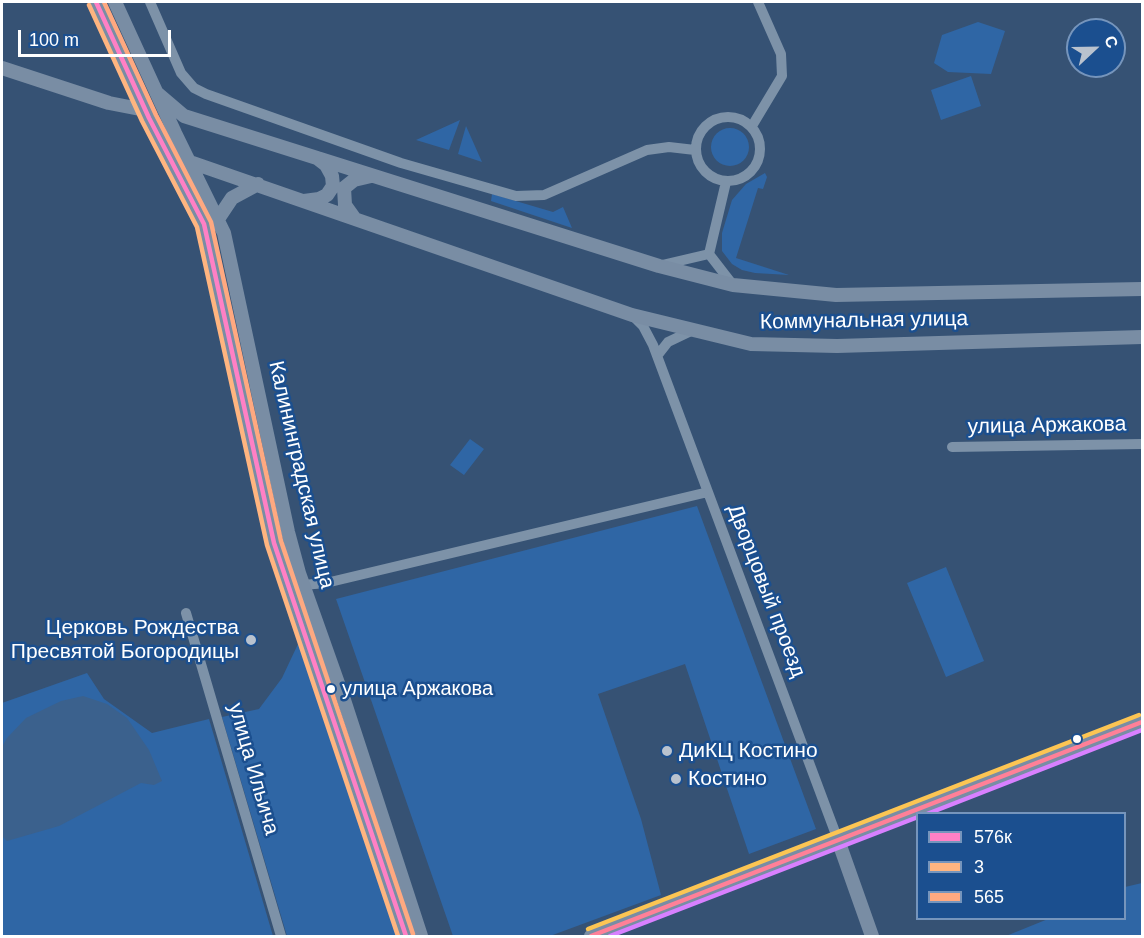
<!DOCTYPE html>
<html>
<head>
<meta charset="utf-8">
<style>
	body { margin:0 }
	#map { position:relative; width:1144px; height:938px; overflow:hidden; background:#365274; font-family:Helvetica,sans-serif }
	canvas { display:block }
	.frame { position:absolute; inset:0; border:3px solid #fff; pointer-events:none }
	.legend { position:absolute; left:916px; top:812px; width:210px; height:108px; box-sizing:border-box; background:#1b4f8f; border:2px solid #7695bc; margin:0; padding:8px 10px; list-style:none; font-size:18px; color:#fff }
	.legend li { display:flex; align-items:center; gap:12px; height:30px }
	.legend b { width:30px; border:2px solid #7695bc }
	.north { position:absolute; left:1066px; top:18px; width:60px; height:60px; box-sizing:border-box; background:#1b4f8f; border:2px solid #7695bc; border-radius:50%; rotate:68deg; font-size:16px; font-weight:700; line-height:24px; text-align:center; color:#fff }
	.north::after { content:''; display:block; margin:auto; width:21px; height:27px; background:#b9c2ce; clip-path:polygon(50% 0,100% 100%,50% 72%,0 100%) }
	.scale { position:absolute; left:18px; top:30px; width:153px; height:27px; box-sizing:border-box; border:3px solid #fff; border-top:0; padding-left:8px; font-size:18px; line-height:21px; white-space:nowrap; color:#fff; -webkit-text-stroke:4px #1b4f8f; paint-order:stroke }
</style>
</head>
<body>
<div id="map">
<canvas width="1144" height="938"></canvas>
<div class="frame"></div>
<ul class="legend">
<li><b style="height:8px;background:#ff80c5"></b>576к</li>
<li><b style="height:8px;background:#ffb580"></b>3</li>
<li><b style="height:8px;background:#ffa980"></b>565</li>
</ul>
<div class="north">С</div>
<div class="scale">100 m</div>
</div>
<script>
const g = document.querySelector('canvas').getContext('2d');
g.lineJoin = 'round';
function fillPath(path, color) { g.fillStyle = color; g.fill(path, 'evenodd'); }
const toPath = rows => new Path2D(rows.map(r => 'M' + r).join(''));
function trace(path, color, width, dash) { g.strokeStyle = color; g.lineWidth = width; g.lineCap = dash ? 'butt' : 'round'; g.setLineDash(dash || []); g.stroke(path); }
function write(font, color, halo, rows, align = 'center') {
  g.font = font + ' Helvetica,sans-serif'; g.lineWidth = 5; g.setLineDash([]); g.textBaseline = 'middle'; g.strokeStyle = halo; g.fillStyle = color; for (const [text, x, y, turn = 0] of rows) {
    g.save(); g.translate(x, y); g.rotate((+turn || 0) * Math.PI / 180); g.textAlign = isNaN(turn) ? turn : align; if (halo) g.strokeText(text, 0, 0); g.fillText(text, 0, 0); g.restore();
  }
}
const green = toPath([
	[978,22,1005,31,991,74,948,72,934,63,942,35],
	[971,76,981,106,941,120,931,90],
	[460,120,449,150,416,140],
	[466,126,482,162,458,154],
	'711 147a19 19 0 1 1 38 0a19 19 0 1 1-38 0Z',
	[765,173,767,177,763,189,758,188,736,258,789,275,755,273,742,270,732,264,722,251,722,233,732,200,746,184],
	[492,194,553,212,563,207,572,228,491,201],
	[470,439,484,449,464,475,450,465],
	[697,506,816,829,749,854,685,664,598,694,641,819,661,895,550,936,453,936,336,599],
	[946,567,984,661,946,677,907,583],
	[298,644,307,657,399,936,287,936,222,717,259,709,282,678],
	[87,673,104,699,152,733,209,719,273,936,2,936,2,703],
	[1142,883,1142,936,1006,936,1048,919,1124,918,1125,887]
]);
const water = toPath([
	[83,696,107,704,127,718,149,750,162,781,154,785,141,783,59,826,7,841,2,836,2,747,7,738,26,718,61,701]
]);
const street = toPath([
	[150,2,181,73,194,88,206,94,401,163,516,196,544,195,647,150,669,147,695,150],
	'696 149a32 32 0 1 1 64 0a32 32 0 1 1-64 0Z',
	[752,126,782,76,781,54,758,2],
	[726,182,709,254,733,285],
	[662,265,709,254],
	[632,315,643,326,653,345,838,840],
	[657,356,668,342,691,331],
	[952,447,1142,444],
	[303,585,326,583,708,492],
	[186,613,281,936]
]);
const secondary = toPath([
	[96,2,149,118,204,224,274,543,406,936],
	[115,2,175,133,224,233,288,532,299,573,344,700,421,936],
	[2,68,109,103,145,110],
	[157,93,184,116,659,266,733,285,836,295,1142,289],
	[170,155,632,315,751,344,837,346,1142,337],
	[304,201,319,199,327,195,333,186,332,176,326,165,317,158],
	[218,219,232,198,258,184],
	[355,219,345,205,344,188,354,180,371,176],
	[838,840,872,936],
	[591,936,1142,722]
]);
const bus1 = toPath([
	[96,2,149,118,204,224,274,543,406,936]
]);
const bus2 = toPath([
	[89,5,142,121,197,227,267,545,398,936]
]);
const bus3 = toPath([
	[104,2,156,115,211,222,281,541,413,934]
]);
const bus4 = toPath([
	[591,936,1142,722]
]);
const bus5 = toPath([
	[927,814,1142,730],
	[610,936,918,817]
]);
const bus6 = toPath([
	[588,929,1139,715]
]);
const markers = [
	[251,640,6,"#b9c2ce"],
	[331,689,5,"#fff"],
	[1077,739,5,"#fff"],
	[667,751,6,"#b9c2ce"],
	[676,779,6,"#b9c2ce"]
];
const busNames = [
	["улица Аржакова",342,689]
];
const streetNames = [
	["Коммунальная улица",864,321,-1],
	["улица Аржакова",1047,426,-1],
	["Калининградская улица",301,475,77],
	["Дворцовый проезд",766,591,69],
	["улица Ильича",253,769,74]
];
const poiNames = [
	["Церковь Рождества",239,628,"right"],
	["Пресвятой Богородицы",239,652,"right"],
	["ДиКЦ Костино",679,751],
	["Костино",688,779]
];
fillPath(green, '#2f66a5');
fillPath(water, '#3b618d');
trace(street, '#7d92a8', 10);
trace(secondary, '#798da4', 14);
trace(bus1, '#ff80c5', 4.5);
trace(bus2, '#ffb580', 4.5);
trace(bus3, '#ffa980', 4.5);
trace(bus4, '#ff8098', 4.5);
trace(bus5, '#d880ff', 4.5);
trace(bus6, '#fcc553', 4.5);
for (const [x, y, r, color] of markers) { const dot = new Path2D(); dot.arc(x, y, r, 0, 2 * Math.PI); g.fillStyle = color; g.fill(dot); trace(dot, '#1b4f8f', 2); }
write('20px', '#fff', '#1b4f8f', busNames, 'left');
write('21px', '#fff', '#1b4f8f', streetNames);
write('21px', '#fff', '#1b4f8f', poiNames, 'left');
</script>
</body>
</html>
